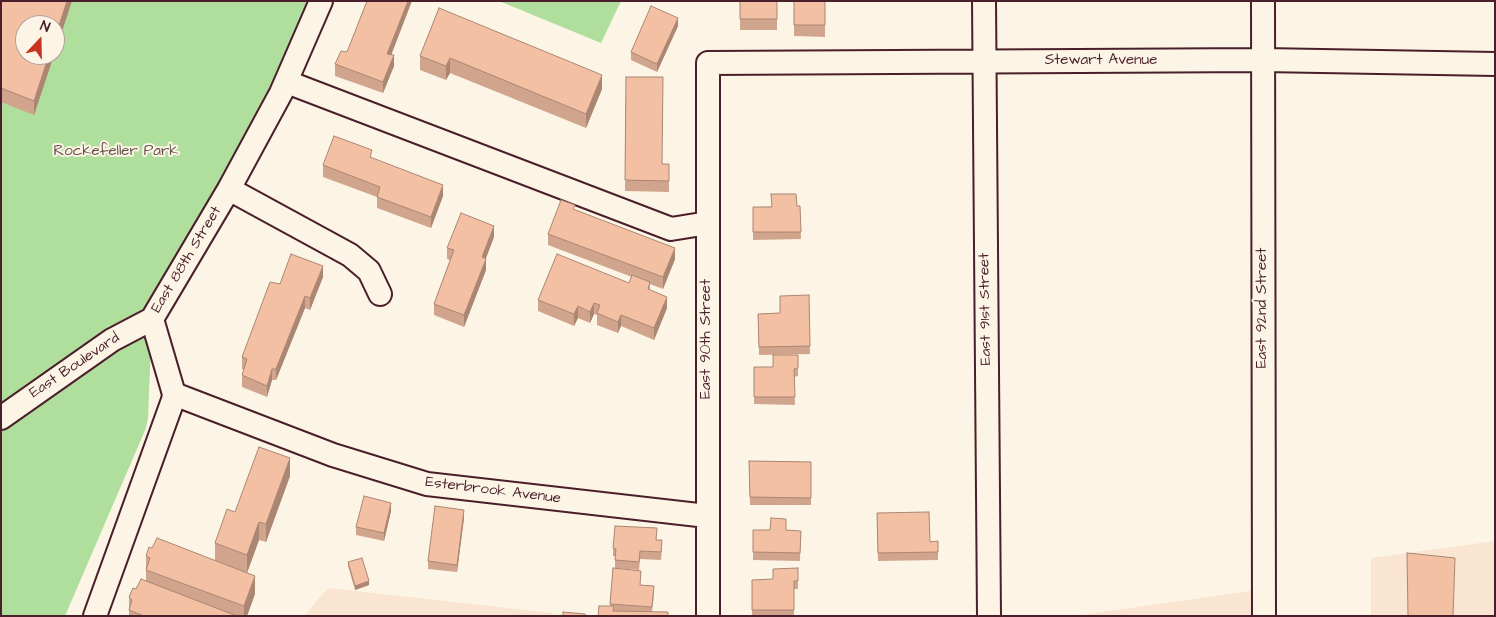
<!DOCTYPE html>
<html>
<head>
<meta charset="utf-8">
<style>
	body { margin:0 }
	#map { position:relative; width:1496px; height:617px; overflow:hidden; background:#fcf5e5; font-family:"Architects Daughter",sans-serif }
	canvas { display:block }
	.frame { position:absolute; inset:0; border:2px solid #4a1f2b; pointer-events:none }
	.north { position:absolute; left:15px; top:15px; width:50px; height:50px; box-sizing:border-box; background:#fcf5e5; border:1px solid #b59f9b; border-radius:50%; rotate:21deg; font-size:14px; font-weight:700; line-height:20px; text-align:center; color:#4a1f2b }
	.north::after { content:''; display:block; margin:auto; width:18px; height:22px; background:#c8321e; clip-path:polygon(50% 0,100% 100%,50% 72%,0 100%) }
</style>
</head>
<body>
<div id="map">
<canvas width="1496" height="617"></canvas>
<div class="frame"></div>
<div class="north">N</div>
</div>
<script>
const g = document.querySelector('canvas').getContext('2d');
g.lineJoin = 'round';
function fillPath(path, color) { g.fillStyle = color; g.fill(path, 'evenodd'); }
const toPath = rows => new Path2D(rows.map(r => 'M' + r).join(''));
function trace(path, color, width, dash) { g.strokeStyle = color; g.lineWidth = width; g.lineCap = dash ? 'butt' : 'round'; g.setLineDash(dash || []); g.stroke(path); }
function write(font, color, halo, rows, align = 'center') {
  g.font = font + ' "Architects Daughter",sans-serif'; g.lineWidth = 4; g.setLineDash([]); g.textBaseline = 'middle'; g.strokeStyle = halo; g.fillStyle = color; for (const [text, x, y, turn = 0] of rows) {
    g.save(); g.translate(x, y); g.rotate((+turn || 0) * Math.PI / 180); g.textAlign = isNaN(turn) ? turn : align; if (halo) g.strokeText(text, 0, 0); g.fillText(text, 0, 0); g.restore();
  }
}
const built = toPath([
	[1495,541,1495,616,1371,616,1371,558],
	[328,588,553,613,553,616,304,616],
	[1264,589,1264,616,1074,616]
]);
const green = toPath([
	[1,1,317,1,152,319,148,418,146,428,65,616,1,616],
	[25,25,55,25,55,55,25,55],
	[499,1,621,1,601,43]
]);
const minor = toPath([
	[984,1,989,616],
	[1263,1,1264,616],
	[287,82,671,229,708,223],
	[229,189,350,255,369,271,380,294],
	[174,394,333,455,427,484,707,516],
	[1,418,112,340,152,319],
	[95,616,173,400,174,394,152,319,229,189,281,93,321,1],
	[708,616,708,63,1263,60,1495,64]
]);
const wall = toPath([
	[1,1,72,1,25,55,54,55,34,115,1,102],
	[740,1,777,1,777,30,740,30],
	[794,1,825,1,825,37,794,36],
	[439,8,602,89,586,128,450,73,446,80,420,70,420,56],
	[678,26,657,72,631,60,631,52],
	[347,52,391,55,394,66,383,93,335,76,335,64],
	[626,77,662,164,669,164,669,192,625,191],
	[372,158,443,196,431,228,377,208,377,197,323,177,323,165],
	[800,206,801,239,753,240,753,207],
	[575,210,675,259,663,289,650,284,650,290,667,308,654,340,621,326,618,333,597,325,597,315,594,314,590,323,578,318,574,326,538,311,538,300,629,283,632,277,548,245,548,234],
	[494,237,485,259,486,270,464,327,434,315,434,304,450,260,447,259,447,248],
	[323,277,310,310,305,308,276,380,272,380,267,397,242,387,242,375,244,370,242,369,242,357,280,284],
	[809,295,810,354,759,355,758,314,780,313],
	[798,355,798,376,794,377,795,405,754,404,754,367,773,367],
	[749,461,811,462,811,505,750,505],
	[290,476,266,542,259,540,247,573,255,594,247,616,129,616,129,597,146,581,146,556,215,560,215,543,235,512],
	[391,511,384,541,356,535,356,527],
	[877,513,930,542,938,541,938,560,878,561],
	[464,518,457,572,428,569,428,561],
	[753,530,801,531,800,561,753,560],
	[613,548,662,548,661,560,640,559,639,570,615,568,615,556,613,556],
	[348,562,369,585,355,590,348,566],
	[613,568,641,585,654,594,652,612,598,616,610,606],
	[798,568,798,589,794,589,794,616,752,616,752,580,773,579]
]);
const shadedWall = toPath([
	[67,1,72,1,55,53,55,38],
	[408,1,412,1,387,66,387,54],
	[678,18,678,26,657,72,657,64],
	[49,55,54,55,34,115,34,101],
	[394,55,394,66,383,93,383,82],
	[450,58,450,73,446,80,446,66],
	[602,75,602,89,586,128,586,114],
	[443,185,443,196,431,228,431,217],
	[494,226,494,237,482,269,482,257],
	[675,248,675,259,663,289,663,277],
	[486,259,486,270,464,327,464,315],
	[323,266,323,277,310,310,310,298],
	[305,296,305,308,276,380,276,369],
	[667,297,667,308,654,340,654,328],
	[594,303,594,314,590,323,590,312],
	[578,306,578,318,574,326,574,314],
	[621,315,621,326,618,333,618,322],
	[272,369,272,380,267,397,267,386],
	[290,458,290,476,266,542,266,524],
	[391,503,391,511,384,541,384,533],
	[464,510,464,518,457,572,457,565],
	[259,522,259,540,247,573,247,555],
	[255,576,255,594,247,616,244,616,244,606],
	[369,581,369,585,355,590,355,586]
]);
const building = toPath([
	[1,1,67,1,55,38,55,25,25,25,25,55,49,55,34,101,1,88,1,1],
	[367,1,408,1,387,54,394,55,383,82,335,64,341,51,347,52,367,1],
	[740,1,777,1,777,19,740,19,740,1],
	[794,1,825,1,825,25,794,25,794,1],
	[651,6,678,18,657,64,631,52,651,6],
	[439,8,602,75,586,114,450,58,446,66,420,56,439,8],
	[626,77,663,77,662,164,669,164,669,181,625,180,626,77],
	[334,136,372,150,370,157,443,185,431,217,377,197,380,187,323,165,334,136],
	[771,194,796,194,797,206,800,206,801,232,753,232,753,207,772,207,771,194],
	[561,200,575,205,573,209,675,248,663,277,548,234,561,200],
	[461,213,494,226,482,257,486,259,464,315,434,304,454,250,447,248,461,213],
	[291,254,323,266,310,298,305,296,276,369,272,369,267,386,242,375,247,359,242,357,270,282,280,284,291,254],
	[557,254,629,283,632,275,650,282,648,289,667,297,654,328,621,315,618,322,597,313,600,305,594,303,590,312,578,306,574,314,538,300,557,254],
	[809,295,810,346,759,347,758,314,780,313,780,296,809,295],
	[773,355,798,355,798,368,794,369,795,397,754,397,754,367,773,367,773,355],
	[259,447,290,458,266,524,259,522,247,555,215,543,227,509,235,512,259,447],
	[749,461,811,462,811,498,750,497,749,461],
	[364,496,391,503,384,533,356,527,364,496],
	[435,506,464,510,457,565,428,561,435,506],
	[929,512,930,542,938,541,938,552,878,553,877,513,929,512],
	[771,518,786,519,786,530,801,531,800,553,753,552,753,530,770,530,771,518],
	[615,526,657,528,656,540,662,540,661,552,640,551,639,562,615,560,616,549,613,548,615,526],
	[157,538,255,576,244,606,146,570,150,558,146,556,149,547,152,548,157,538],
	[1407,553,1455,558,1453,616,1408,616,1407,553],
	[362,558,369,581,355,586,348,562,362,558],
	[613,568,641,571,640,585,654,586,652,607,610,604,613,568],
	[798,568,798,581,794,581,794,610,752,610,752,580,773,579,773,569,798,568],
	[141,579,237,616,144,616,129,610,132,600,129,597,133,588,136,589,141,579],
	[599,606,614,606,613,611,668,612,668,616,598,616,599,606],
	[563,612,585,614,586,616,563,616,563,612]
]);
const streetNames = [
	["Stewart Avenue",1101,61],
	["East 88th Street",187,260,-59],
	["East 92nd Street",1263,308,-90],
	["East 91st Street",986,309,-91],
	["East 90th Street",707,339,-90],
	["East Boulevard",75,366,-34],
	["Esterbrook Avenue",493,491,7]
];
const parkNames = [
	["Rockefeller Park",116,152]
];
fillPath(built, '#f9e5d2');
fillPath(green, '#afde9d');
trace(minor, '#4a1f2b', 26);
trace(minor, '#fcf5e5', 22);
fillPath(wall, '#d1a58d');
fillPath(shadedWall, '#aa8673');
fillPath(building, '#f3c0a4');
trace(building, '#aa8673', 1);
write('15px', '#4a1f2b', '#fcf5e5', streetNames);
write('15px', '#634f48', '#fcf5e5', parkNames);
</script>
</body>
</html>
